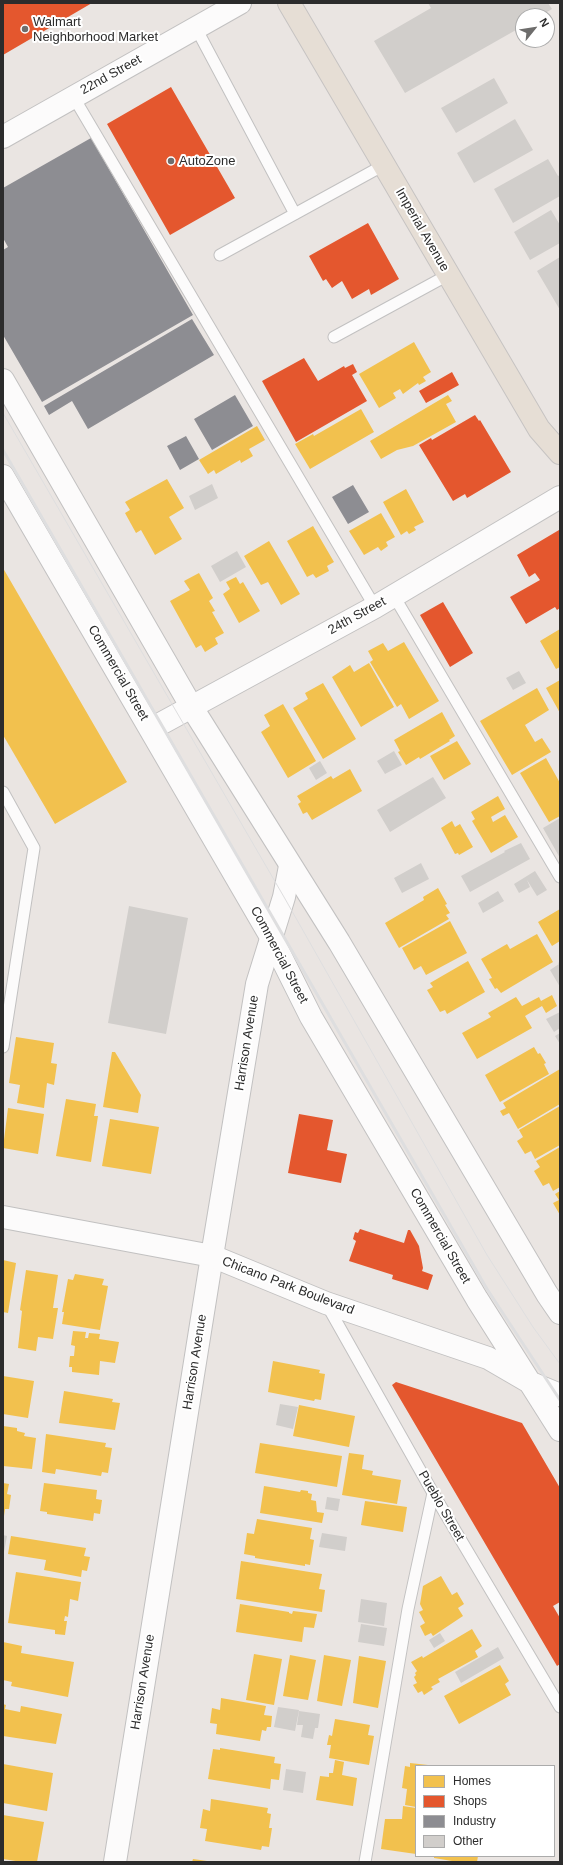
<!DOCTYPE html>
<html>
<head>
<meta charset="utf-8">
<style>
	body { margin:0 }
	#map { position:relative; width:563px; height:1865px; overflow:hidden; background:#eae5e2; font-family:Helvetica,sans-serif }
	canvas { display:block }
	.frame { position:absolute; inset:0; border:4px solid #2c2c2c; pointer-events:none }
	.legend { position:absolute; left:415px; top:1765px; width:140px; height:92px; box-sizing:border-box; background:#fff; border:1px solid #ababab; margin:0; padding:5px 7px; list-style:none; font-size:12px; color:#2c2c2c }
	.legend li { display:flex; align-items:center; gap:8px; height:20px }
	.legend b { width:20px; border:1px solid #ababab }
	.north { position:absolute; left:515px; top:8px; width:40px; height:40px; box-sizing:border-box; background:#fff; border:1px solid #ababab; border-radius:50%; rotate:60deg; font-size:11px; font-weight:700; line-height:16px; text-align:center; color:#2c2c2c }
	.north::after { content:''; display:block; margin:auto; width:14px; height:18px; background:#6e6d6c; clip-path:polygon(50% 0,100% 100%,50% 72%,0 100%) }
</style>
</head>
<body>
<div id="map">
<canvas width="563" height="1865"></canvas>
<div class="frame"></div>
<ul class="legend">
<li><b style="height:11px;background:#f2c14e"></b>Homes</li>
<li><b style="height:11px;background:#e4572e"></b>Shops</li>
<li><b style="height:11px;background:#8d8d92"></b>Industry</li>
<li><b style="height:11px;background:#d1cecb"></b>Other</li>
</ul>
<div class="north">N</div>
</div>
<script>
const g = document.querySelector('canvas').getContext('2d');
g.lineJoin = 'round';
function fillPath(path, color) { g.fillStyle = color; g.fill(path, 'evenodd'); }
const toPath = rows => new Path2D(rows.map(r => 'M' + r).join(''));
function trace(path, color, width, dash) { g.strokeStyle = color; g.lineWidth = width; g.lineCap = dash ? 'butt' : 'round'; g.setLineDash(dash || []); g.stroke(path); }
function write(font, color, halo, rows, align = 'center') {
  g.font = font + ' Helvetica,sans-serif'; g.lineWidth = 4; g.setLineDash([]); g.textBaseline = 'middle'; g.strokeStyle = halo; g.fillStyle = color; for (const [text, x, y, turn = 0] of rows) {
    g.save(); g.translate(x, y); g.rotate((+turn || 0) * Math.PI / 180); g.textAlign = isNaN(turn) ? turn : align; if (halo) g.strokeText(text, 0, 0); g.fillText(text, 0, 0); g.restore();
  }
}
const homes = toPath([
	[414,342,431,372,423,377,426,381,419,385,418,383,403,394,400,389,393,393,396,398,379,408,359,374],
	[448,395,452,401,446,404,456,422,413,446,397,450,381,459,370,441],
	[361,409,374,432,310,469,295,444,313,434,314,436],
	[257,426,265,440,249,449,253,456,241,463,240,460,216,474,214,470,208,474,199,460],
	[167,479,184,508,169,517,182,539,155,555,141,530,136,533,125,513,130,510,125,502],
	[406,489,424,522,414,527,416,530,409,534,407,531,401,535,383,502],
	[381,513,395,537,386,542,388,546,381,551,378,547,364,555,349,531],
	[313,526,334,562,327,566,329,571,316,578,313,574,307,577,287,541],
	[269,541,300,594,281,605,268,582,261,585,244,556],
	[3,568,127,782,55,824,3,735],
	[199,573,213,598,209,601,215,611,212,612,224,633,215,638,218,644,205,652,201,645,196,648,170,601,190,590,184,581],
	[236,577,240,584,243,582,260,611,239,623,223,594,230,589,226,582],
	[560,629,560,667,556,669,540,641],
	[404,642,439,701,409,719,401,704,397,707,370,662,373,660,368,651,383,643,388,651],
	[369,663,394,707,361,727,332,677,350,665,354,672],
	[560,680,560,713,546,688],
	[323,683,356,739,323,759,293,708,308,699,305,693],
	[537,688,549,710,525,725,535,742,542,738,551,752,512,775,480,721],
	[283,704,316,761,288,778,261,732,270,726,264,715],
	[442,712,455,736,449,740,450,741,420,759,419,757,406,765,398,752,400,751,394,740],
	[457,741,471,764,444,780,430,756],
	[546,758,560,783,560,816,549,822,520,773],
	[350,769,362,791,312,820,307,812,303,814,298,804,301,802,297,796,331,776,333,779],
	[498,796,505,809,491,817,493,822,505,815,518,837,491,853,472,821,475,819,471,812],
	[452,821,455,827,460,824,473,847,459,855,458,853,455,854,441,828],
	[438,888,447,904,445,905,450,913,446,915,449,919,399,948,385,923,424,900,423,897],
	[560,909,560,941,552,946,538,922],
	[450,921,467,953,426,975,421,966,414,970,402,948],
	[537,934,553,962,501,993,497,988,495,989,489,979,492,978,481,959,507,944,510,949],
	[468,961,485,992,447,1014,445,1010,440,1012,427,990,433,987,430,983],
	[552,995,557,1006,546,1013,542,1006,525,1016,532,1028,477,1059,462,1033,491,1017,488,1013,516,997,522,1006,539,997,541,1001],
	[16,1037,54,1043,51,1063,57,1064,54,1085,47,1083,44,1108,17,1103,20,1085,9,1083],
	[534,1047,538,1054,540,1053,546,1063,544,1064,549,1074,500,1102,485,1075],
	[112,1052,115,1052,141,1095,138,1113,103,1107],
	[560,1069,560,1104,518,1129,509,1113,503,1116,500,1111,506,1108,503,1103],
	[66,1099,96,1104,94,1116,98,1116,91,1162,56,1156],
	[560,1106,560,1145,535,1159,531,1151,525,1154,517,1141,523,1137,519,1130],
	[8,1108,44,1114,38,1154,3,1148],
	[110,1119,159,1127,151,1174,102,1166],
	[560,1147,560,1187,553,1191,549,1183,543,1186,534,1171,540,1167,536,1161],
	[560,1191,560,1215,553,1203,559,1200,555,1194],
	[3,1260,16,1263,8,1313,3,1312],
	[26,1270,58,1275,53,1308,58,1308,53,1339,38,1337,36,1351,18,1348,22,1311,20,1310],
	[75,1274,104,1279,102,1285,108,1286,100,1330,62,1324,64,1312,62,1312,68,1279,73,1280],
	[73,1331,86,1332,85,1338,88,1338,89,1333,100,1334,99,1339,119,1342,115,1363,100,1361,99,1375,72,1372,72,1367,69,1367,70,1356,74,1356,75,1346,71,1345],
	[273,1361,320,1370,319,1373,325,1374,321,1400,315,1399,314,1401,268,1392],
	[3,1376,34,1381,28,1418,3,1414],
	[64,1391,113,1399,112,1402,120,1403,115,1430,59,1423],
	[299,1405,355,1416,349,1447,293,1436],
	[3,1426,17,1428,17,1431,25,1433,24,1436,36,1438,32,1469,3,1466],
	[46,1434,106,1443,105,1447,112,1448,108,1473,102,1472,101,1476,56,1469,55,1474,42,1472],
	[260,1443,342,1456,337,1487,255,1473],
	[349,1453,364,1455,362,1469,373,1471,372,1475,401,1480,397,1504,342,1495],
	[3,1483,9,1484,7,1494,11,1495,9,1509,5,1509,4,1516],
	[44,1483,97,1490,96,1499,102,1500,100,1514,94,1513,93,1521,47,1514,47,1512,40,1511],
	[264,1486,300,1492,301,1490,308,1491,308,1493,312,1494,311,1500,316,1501,317,1512,324,1513,322,1523,260,1513],
	[365,1501,407,1507,403,1532,361,1525],
	[257,1519,312,1528,310,1539,314,1540,310,1565,305,1564,305,1566,255,1558,255,1556,244,1554,247,1533,254,1534],
	[11,1536,86,1548,84,1556,90,1557,87,1571,82,1570,81,1577,44,1570,46,1560,8,1554],
	[241,1561,322,1574,319,1589,325,1590,322,1612,236,1599],
	[16,1572,81,1582,78,1601,70,1599,68,1617,65,1616,64,1621,67,1621,65,1635,55,1634,55,1630,8,1623],
	[441,1576,452,1595,457,1592,464,1604,458,1608,463,1616,433,1636,431,1633,425,1636,420,1626,425,1623,419,1612,423,1610,420,1604,423,1586],
	[240,1604,289,1612,289,1613,292,1614,293,1611,317,1614,314,1628,304,1627,302,1642,236,1632],
	[472,1629,482,1646,475,1651,478,1657,438,1679,440,1682,431,1687,433,1689,424,1695,422,1691,418,1693,413,1685,417,1683,414,1677,416,1675,415,1673,417,1671,411,1662,422,1656,423,1658],
	[3,1642,22,1646,21,1653,74,1662,68,1697,11,1686,12,1682,3,1680],
	[254,1654,282,1659,274,1705,246,1700],
	[290,1655,316,1660,308,1700,283,1696],
	[324,1655,351,1660,342,1706,317,1701],
	[359,1656,386,1661,378,1708,353,1703],
	[500,1665,509,1681,505,1684,511,1695,459,1724,444,1696],
	[221,1698,266,1706,264,1715,272,1716,271,1727,267,1727,266,1731,262,1730,260,1741,216,1734,217,1724,210,1723,212,1708,220,1710],
	[3,1704,6,1705,5,1709,20,1712,21,1706,62,1714,56,1744,3,1736],
	[335,1719,370,1725,368,1735,374,1736,369,1765,329,1758,331,1745,327,1745,329,1735,332,1736],
	[220,1748,275,1757,274,1763,281,1764,279,1780,271,1779,270,1789,208,1779,213,1749,220,1750],
	[335,1760,344,1762,342,1775,357,1778,353,1806,316,1800,320,1776,329,1777,329,1773,333,1773],
	[410,1763,428,1765,416,1766,416,1807,405,1805,407,1789,402,1788,405,1766,410,1767],
	[3,1764,53,1773,47,1811,3,1803],
	[211,1799,268,1808,267,1813,271,1814,269,1828,272,1828,269,1847,262,1846,261,1850,205,1841,207,1829,200,1828,203,1809,210,1811],
	[403,1806,416,1808,416,1854,381,1849,385,1819,402,1819],
	[3,1815,44,1822,37,1862,22,1862,3,1859],
	[434,1856,478,1856,477,1862,452,1862,452,1861,434,1858],
	[193,1859,207,1861,206,1862,192,1862]
]);
const shops = toPath([
	[3,3,92,3,3,55],
	[171,87,235,198,170,235,107,124],
	[368,223,399,279,371,295,369,289,352,299,342,281,332,288,326,279,323,281,309,256],
	[304,358,318,381,344,366,345,368,353,364,357,372,352,375,367,401,296,442,262,381],
	[452,372,459,385,426,403,419,391],
	[475,415,479,421,480,420,511,472,467,498,465,494,453,501,419,445,431,438,432,440],
	[559,530,560,608,557,610,555,607,526,624,510,597,540,580,535,573,529,577,517,555],
	[443,602,473,653,450,667,420,615],
	[299,1114,333,1120,327,1150,347,1154,341,1183,288,1173],
	[360,1229,404,1243,408,1230,410,1230,419,1246,423,1268,422,1271,433,1275,428,1290,392,1279,393,1275,349,1261,356,1241,353,1239,355,1232,358,1233],
	[396,1382,522,1423,560,1488,560,1602,553,1606,560,1618,560,1664,557,1666,392,1385]
]);
const industry = toPath([
	[91,138,193,315,42,402,3,335,3,250,8,247,3,238,3,188],
	[192,319,214,355,88,429,72,401,49,415,44,406],
	[235,395,253,426,212,450,194,419],
	[186,436,199,459,180,470,167,446],
	[353,485,369,512,348,524,332,497]
]);
const building = toPath([
	[428,3,548,3,552,9,540,16,523,16,523,26,405,93,374,41,431,8],
	[494,78,508,103,456,133,441,108],
	[515,119,533,150,474,183,457,153],
	[548,159,558,176,560,175,560,196,513,223,494,189],
	[551,210,560,225,560,243,530,260,514,232],
	[560,257,560,310,537,271],
	[212,484,218,498,195,510,189,496],
	[237,551,246,567,220,582,211,566],
	[519,671,526,683,513,690,506,678],
	[394,751,402,765,385,774,377,761],
	[320,761,327,773,316,780,309,768],
	[433,777,446,798,390,832,377,810],
	[560,818,560,858,543,828],
	[521,843,530,859,470,892,461,876,505,852,504,851],
	[421,863,429,879,402,893,394,878],
	[535,871,547,890,537,896,527,880,530,887,519,893,514,884],
	[498,891,504,901,483,913,478,903],
	[129,906,188,918,166,1034,108,1023],
	[560,962,560,987,550,970,559,964,558,963],
	[560,1012,560,1028,554,1032,546,1019],
	[560,1033,560,1044,555,1036],
	[280,1404,298,1407,293,1429,276,1425],
	[327,1497,340,1499,338,1511,325,1509],
	[322,1533,347,1537,345,1551,319,1547],
	[3,1535,7,1536,4,1552,3,1552],
	[361,1599,387,1603,384,1626,358,1622],
	[361,1624,387,1628,384,1646,358,1642],
	[440,1633,445,1641,434,1648,429,1640],
	[498,1647,504,1658,461,1683,455,1672],
	[278,1707,299,1710,295,1731,274,1727],
	[299,1711,320,1714,318,1728,315,1728,313,1739,301,1737,303,1725,297,1725],
	[286,1769,306,1772,303,1793,283,1790]
]);
const service = toPath([
	[196,28,295,214],
	[73,96,375,607],
	[220,255,384,165],
	[334,337,448,275],
	[394,596,560,877],
	[3,792,34,848,3,1047],
	[327,1305,433,1493,560,1707],
	[365,1862,408,1609,433,1493]
]);
const tertiary = toPath([
	[3,137,240,3],
	[151,729,375,607,560,497],
	[115,1862,212,1256,257,984,284,897,290,866]
]);
const secondary = toPath([
	[3,380,191,706,339,942,547,1294,560,1313],
	[3,476,271,937,311,1017,477,1299,560,1430],
	[3,1217,212,1256,326,1303,488,1358,531,1383,560,1395]
]);
const primary = toPath([
	[289,3,539,429,560,453]
]);
const tram = toPath([
	[3,413,284,897,487,1255,533,1327,560,1364]
]);
const rail = toPath([
	[3,450,487,1289,560,1400]
]);
const markers = [
	[25,29,4,"#6e6d6c"],
	[171,161,4,"#6e6d6c"]
];
const poiNames = [
	["Walmart",33,22],
	["Neighborhood Market",33,37],
	["AutoZone",179,161]
];
const streetNames = [
	["22nd Street",111,75,-29],
	["Imperial Avenue",422,230,60],
	["24th Street",357,616,-29],
	["Commercial Street",118,673,60],
	["Commercial Street",279,955,62],
	["Harrison Avenue",247,1043,-81],
	["Commercial Street",440,1236,60],
	["Chicano Park Boulevard",288,1286,21],
	["Harrison Avenue",195,1362,-81],
	["Pueblo Street",441,1506,60],
	["Harrison Avenue",143,1682,-81]
];
fillPath(homes, '#f2c14e');
fillPath(shops, '#e4572e');
fillPath(industry, '#8d8d92');
fillPath(building, '#d1cecb');
trace(service, '#c2c1c1', 13);
trace(tertiary, '#c2c1c1', 24);
trace(secondary, '#c2c1c1', 24);
trace(primary, '#c6c3c2', 24);
trace(service, '#fcfbfb', 11);
trace(tertiary, '#fcfbfb', 22);
trace(secondary, '#fcfbfb', 22);
trace(primary, '#e6ded5', 22);
trace(tram, '#dededf', 1);
trace(rail, '#dededf', 3);
for (const [x, y, r, color] of markers) { const dot = new Path2D(); dot.arc(x, y, r, 0, 2 * Math.PI); g.fillStyle = color; g.fill(dot); trace(dot, '#fff', 1.5); }
write('13px', '#2c2c2c', '#fff', poiNames, 'left');
write('13px', '#2c2c2c', '#fff', streetNames);
</script>
</body>
</html>
